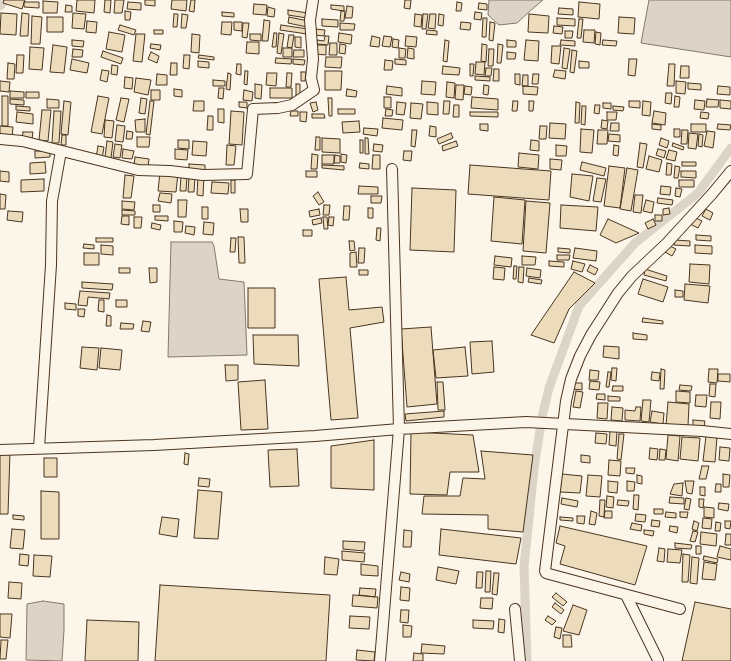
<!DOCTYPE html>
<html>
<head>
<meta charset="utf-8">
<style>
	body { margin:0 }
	canvas { display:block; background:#fbf6e9 }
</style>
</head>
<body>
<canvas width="731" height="661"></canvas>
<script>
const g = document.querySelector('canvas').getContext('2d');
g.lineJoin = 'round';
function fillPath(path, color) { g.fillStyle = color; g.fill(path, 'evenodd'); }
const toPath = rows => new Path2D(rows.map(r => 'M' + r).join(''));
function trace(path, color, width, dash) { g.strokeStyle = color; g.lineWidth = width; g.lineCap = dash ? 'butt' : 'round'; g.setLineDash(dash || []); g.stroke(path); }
const water = toPath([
	[489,0,543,0,530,11,517,23,499,25,488,15,489,0],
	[649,0,731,0,731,57,641,43,649,0],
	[171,242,212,242,214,246,219,279,244,282,247,355,168,357,171,242],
	[43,601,64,604,64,630,62,661,26,660,27,604,43,601]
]);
const canal = toPath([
	[0,6,5,0],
	[527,661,524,567,534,468,542,417,549,388,579,306,635,243,698,193,731,148]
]);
const building = toPath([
	[4,0,25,0,22,9,3,3,4,0],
	[77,0,95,0,94,13,76,11,77,0],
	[105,0,111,0,110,13,104,12,105,0],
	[115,0,124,0,122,13,114,13,115,0],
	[145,0,155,0,155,6,145,5,145,0],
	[172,0,187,0,186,11,171,9,172,0],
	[191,0,195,0,194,12,189,11,191,0],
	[405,0,411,0,410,9,404,8,405,0],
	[43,1,58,2,57,13,43,13,43,1],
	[24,2,39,2,39,8,24,7,24,2],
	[128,2,141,3,141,10,127,9,128,2],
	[457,2,462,3,461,11,456,11,457,2],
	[579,2,600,4,599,19,578,17,579,2],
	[479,3,487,4,487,10,478,9,479,3],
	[254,4,267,5,266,15,253,14,254,4],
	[66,5,72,6,72,12,65,12,66,5],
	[331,5,344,6,344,11,331,9,331,5],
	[347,6,353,7,352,18,345,18,347,6],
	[268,7,275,9,274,17,267,16,268,7],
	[559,8,573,9,573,15,558,14,559,8],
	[288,10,308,13,307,18,288,15,288,10],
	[125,11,131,12,130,20,125,20,125,11],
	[341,11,345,11,344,21,340,21,341,11],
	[222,12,234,13,234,17,222,16,222,12],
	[475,12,482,13,481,20,474,19,475,12],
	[1,13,17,14,16,35,0,34,1,13],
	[22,13,29,14,28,36,20,36,22,13],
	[73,13,86,14,84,29,72,28,73,13],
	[174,14,178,14,177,27,173,27,174,14],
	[182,14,188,15,186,28,181,28,182,14],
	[415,14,422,15,421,27,414,26,415,14],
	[423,14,428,14,426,29,422,29,423,14],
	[430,14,436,14,435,29,428,28,430,14],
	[439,14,444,15,443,26,438,25,439,14],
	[529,14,549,16,548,33,528,32,529,14],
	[32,16,42,17,40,44,31,44,32,16],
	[47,17,63,17,63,32,47,32,47,17],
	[289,17,308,21,307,27,288,23,289,17],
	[619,17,635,18,634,34,618,33,619,17],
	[483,18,487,18,486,37,482,37,483,18],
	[557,18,575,19,575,26,557,25,557,18],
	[322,19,338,20,338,27,322,26,322,19],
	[579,19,583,19,581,38,577,38,579,19],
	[264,20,270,21,268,41,262,41,264,20],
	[87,21,97,22,96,33,86,32,87,21],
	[222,22,232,22,231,35,221,34,222,22],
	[234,22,242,22,242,31,234,30,234,22],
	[461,22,471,23,470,30,460,29,461,22],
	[490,22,495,23,493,41,489,40,490,22],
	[243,23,249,23,247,38,242,37,243,23],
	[340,23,355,24,354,30,340,30,340,23],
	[120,25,136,30,134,35,118,30,120,25],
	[281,25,308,29,307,34,280,30,281,25],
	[554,26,563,27,562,34,553,33,554,26],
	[315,29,325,30,324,36,314,35,315,29],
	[154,30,163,30,163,34,154,34,154,30],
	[427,30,437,31,437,35,426,34,427,30],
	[584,30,595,30,594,43,583,42,584,30],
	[565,31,573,31,572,38,565,38,565,31],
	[109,32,125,35,122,52,106,49,109,32],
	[596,32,601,33,600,45,595,44,596,32],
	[274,33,277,33,276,47,272,47,274,33],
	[279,33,284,34,281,54,277,53,279,33],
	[339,33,352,35,351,44,338,42,339,33],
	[136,34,145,34,142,62,133,61,136,34],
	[192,34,200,35,199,53,191,52,192,34],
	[250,34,261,34,261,41,250,40,250,34],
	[289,35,294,35,292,48,287,47,289,35],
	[325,36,329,36,328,45,317,44,317,40,324,41,325,36],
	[372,36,380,38,379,47,370,46,372,36],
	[384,36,392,37,390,47,382,46,384,36],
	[406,36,417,37,416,47,405,46,406,36],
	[295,37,301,37,301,48,295,47,295,37],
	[393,39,399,40,398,48,392,47,393,39],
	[72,40,84,41,83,47,72,46,72,40],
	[445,40,449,41,447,62,443,61,445,40],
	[507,40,516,41,516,47,507,47,507,40],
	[526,40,539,41,538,61,524,60,526,40],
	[561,40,575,41,575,46,560,45,561,40],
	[603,40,617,41,616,46,602,45,603,40],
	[247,42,259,42,259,54,246,53,247,42],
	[330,43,337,43,337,55,329,55,330,43],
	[151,44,161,45,160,50,150,48,151,44],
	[340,44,346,45,345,54,339,53,340,44],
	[482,44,487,45,486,62,481,61,482,44],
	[498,44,503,45,501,63,497,63,498,44],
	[53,45,67,47,64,73,50,72,53,45],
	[317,45,326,45,326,55,316,54,317,45],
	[552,46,561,46,559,64,551,63,552,46],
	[30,47,44,48,42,70,29,69,30,47],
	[283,48,292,48,292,57,283,57,283,48],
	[399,48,406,49,405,58,399,58,399,48],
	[408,48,414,49,414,59,407,58,408,48],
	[564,48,570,49,567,69,562,68,564,48],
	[73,49,83,50,82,57,72,57,73,49],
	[489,49,494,49,493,66,488,66,489,49],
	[294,50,304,50,304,57,293,57,294,50],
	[572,50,577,51,574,73,570,72,572,50],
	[103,51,123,58,121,64,101,57,103,51],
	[151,52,159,56,157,63,148,59,151,52],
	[507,52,516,53,515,59,507,59,507,52],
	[17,55,24,55,23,73,16,73,17,55],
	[184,55,190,55,189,69,183,68,184,55],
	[199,55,214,57,214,60,198,58,199,55],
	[326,57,342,57,341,68,325,67,326,57],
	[276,58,292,59,291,64,275,63,276,58],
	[72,59,89,63,87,73,70,70,72,59],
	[293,59,305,60,304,65,293,64,293,59],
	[395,59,406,60,406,65,395,64,395,59],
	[629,59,637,59,635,76,628,75,629,59],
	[385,60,393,61,392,70,384,70,385,60],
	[198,61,209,62,209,68,198,67,198,61],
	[579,61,589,62,589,68,579,68,579,61],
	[476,62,485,62,484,75,475,74,476,62],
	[8,63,15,64,14,79,7,79,8,63],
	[171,63,177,63,177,75,170,75,171,63],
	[237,64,241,64,241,75,236,74,237,64],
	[470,64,474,64,473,76,470,76,470,64],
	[669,64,675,64,674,86,667,86,669,64],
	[112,65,118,66,117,75,111,74,112,65],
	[443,66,460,68,459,75,442,74,443,66],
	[681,66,689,66,689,78,680,78,681,66],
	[486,68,492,68,491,76,485,76,486,68],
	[494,69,499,69,499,81,493,81,494,69],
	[102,70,109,71,107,82,100,80,102,70],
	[555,70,566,71,565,79,553,77,555,70],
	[245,71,248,71,247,85,244,84,245,71],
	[325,71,342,71,341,90,325,90,325,71],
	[301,72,306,72,305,81,301,81,301,72],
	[228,73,231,74,230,90,226,89,228,73],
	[267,73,277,73,276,86,266,85,267,73],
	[287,73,292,73,291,87,286,87,287,73],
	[157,74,167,75,167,85,156,85,157,74],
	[515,74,520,74,520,85,515,84,515,74],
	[533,74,539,74,538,84,532,84,533,74],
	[523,75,528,75,528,86,522,86,523,75],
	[475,76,490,77,490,81,475,80,475,76],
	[125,77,133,78,132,89,124,88,125,77],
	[136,78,151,80,148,95,134,92,136,78],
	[213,80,225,81,225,86,213,86,213,80],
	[0,81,10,82,9,92,0,91,0,81],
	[422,81,436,82,435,95,421,94,422,81],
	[676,81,686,82,685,94,676,93,676,81],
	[447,82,455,83,454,98,446,97,447,82],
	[688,83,701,84,701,90,688,89,688,83],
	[255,84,262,85,261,99,255,98,255,84],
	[296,84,300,84,300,97,296,97,296,84],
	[456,85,464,85,463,100,455,99,456,85],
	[484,85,489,86,488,95,483,94,484,85],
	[387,86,402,88,402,96,386,94,387,86],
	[465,86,472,87,471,95,464,94,465,86],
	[523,86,538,87,537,95,523,94,523,86],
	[718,86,730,87,730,95,717,94,718,86],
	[219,88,224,88,223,99,218,98,219,88],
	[270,88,292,88,292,98,270,98,270,88],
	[174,89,182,90,182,97,174,96,174,89],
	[347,89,357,91,356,97,346,96,347,89],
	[151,90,160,90,160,100,151,100,151,90],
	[244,90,253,92,252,101,243,100,244,90],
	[10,91,24,92,24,98,10,98,10,91],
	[26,92,39,92,39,98,26,98,26,92],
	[666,93,672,93,671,104,665,103,666,93],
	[2,96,8,96,8,126,2,126,2,96],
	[98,96,109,98,102,134,91,132,98,96],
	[675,96,680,97,679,107,674,107,675,96],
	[384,97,391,97,391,108,384,108,384,97],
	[472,97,498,99,498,110,471,108,472,97],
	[121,98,129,99,124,122,116,120,121,98],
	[141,98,147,99,145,114,139,113,141,98],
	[328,98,332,98,332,116,329,116,328,98],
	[10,99,24,100,24,105,10,104,10,99],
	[47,99,59,100,59,108,47,108,47,99],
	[707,99,719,100,718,107,706,107,707,99],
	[695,100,705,101,704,110,694,109,695,100],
	[720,100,731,101,731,109,720,108,720,100],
	[64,101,71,102,68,135,61,134,64,101],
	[150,101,154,101,150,135,146,134,150,101],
	[194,101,204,101,204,111,193,111,194,101],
	[444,101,450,101,449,114,443,114,444,101],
	[513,101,518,101,517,111,512,111,513,101],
	[529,101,534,101,533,111,529,111,529,101],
	[629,101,640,101,640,108,629,107,629,101],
	[643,101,651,102,650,116,642,115,643,101],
	[239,102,247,102,247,108,239,107,239,102],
	[316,102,318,110,313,112,310,103,316,102],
	[397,102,406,103,404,115,396,114,397,102],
	[427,102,438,103,438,115,427,114,427,102],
	[576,102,580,103,579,123,575,123,576,102],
	[411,103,423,104,421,119,410,118,411,103],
	[603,103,611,103,611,109,603,108,603,103],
	[454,105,459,105,459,117,453,117,454,105],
	[595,105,600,105,599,114,594,113,595,105],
	[16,106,30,107,30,111,16,110,16,106],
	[582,106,586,106,585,125,581,124,582,106],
	[613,106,624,107,623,111,613,110,613,106],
	[218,109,224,109,224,123,218,122,218,109],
	[338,109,355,109,355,114,338,114,338,109],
	[386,109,393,110,392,116,385,116,386,109],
	[42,110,51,110,48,141,39,140,42,110],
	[54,111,61,111,59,143,52,143,54,111],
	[231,111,244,112,242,145,229,144,231,111],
	[291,111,298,111,298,116,290,116,291,111],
	[654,111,666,113,665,125,652,123,654,111],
	[17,112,33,114,33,124,16,122,17,112],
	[300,112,307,112,306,122,300,121,300,112],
	[470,112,498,112,498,117,470,116,470,112],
	[607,112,617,112,616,120,607,120,607,112],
	[701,112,709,113,708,119,700,118,701,112],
	[312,114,324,114,325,118,312,118,312,114],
	[208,116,213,116,213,130,207,130,208,116],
	[383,118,403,120,402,130,382,128,383,118],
	[145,119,145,132,136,132,135,120,145,119],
	[105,120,114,121,112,138,104,137,105,120],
	[602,120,608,121,607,129,601,128,602,120],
	[359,121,360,132,343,133,342,122,359,121],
	[550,123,566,124,565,139,549,138,550,123],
	[611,123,619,123,619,131,610,131,611,123],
	[480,124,488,124,488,131,480,130,480,124],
	[652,124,661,125,661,130,652,129,652,124],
	[691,124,706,124,706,132,691,132,691,124],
	[718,124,731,125,730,130,717,129,718,124],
	[117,125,125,126,123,142,115,141,117,125],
	[0,126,13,127,12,138,0,137,0,126],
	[430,126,436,127,436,137,429,136,430,126],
	[540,126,547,126,546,139,539,139,540,126],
	[364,128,378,129,377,136,363,134,364,128],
	[581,129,594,130,592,153,580,152,581,129],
	[674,129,680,129,680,137,674,137,674,129],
	[412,130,417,130,415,147,411,146,412,130],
	[598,130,608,130,607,144,597,144,598,130],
	[682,130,688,130,687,144,681,144,682,130],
	[127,131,133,132,132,139,126,139,127,131],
	[707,131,715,132,713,148,704,146,707,131],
	[23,132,33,132,32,139,22,139,23,132],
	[451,133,453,138,439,144,437,139,451,133],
	[689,133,698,134,696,149,688,148,689,133],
	[609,134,620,135,620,142,608,141,609,134],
	[699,134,703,135,702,147,698,146,699,134],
	[62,135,66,135,66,145,61,145,62,135],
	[137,137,150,137,149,147,137,147,137,137],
	[316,137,320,137,320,150,315,150,316,137],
	[322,138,340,139,340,153,322,152,322,138],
	[365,138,368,138,369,154,365,154,365,138],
	[661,138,669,141,667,148,659,145,661,138],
	[178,140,189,140,189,149,178,148,178,140],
	[360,140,363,140,363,153,360,153,360,140],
	[531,140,539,141,539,151,530,150,531,140],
	[107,141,113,142,111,158,105,157,107,141],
	[193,141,207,142,206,156,192,155,193,141],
	[456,141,458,146,443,151,442,146,456,141],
	[640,143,647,144,643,168,637,167,640,143],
	[673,143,684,147,683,150,672,146,673,143],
	[115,144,122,145,120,158,113,157,115,144],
	[374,144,383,145,382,152,373,151,374,144],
	[227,145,236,146,234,165,226,165,227,145],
	[556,145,567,146,566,156,556,156,556,145],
	[614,145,619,146,618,156,613,155,614,145],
	[98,146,104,147,102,159,96,158,98,146],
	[123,149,134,151,132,159,122,158,123,149],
	[175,149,188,150,187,160,175,159,175,149],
	[658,149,666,151,664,158,656,155,658,149],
	[669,150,677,152,675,161,666,159,669,150],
	[35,151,50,151,50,157,35,158,35,151],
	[404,151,412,151,411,161,403,160,404,151],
	[519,153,539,155,538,169,518,167,519,153],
	[312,154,318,155,317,169,311,169,312,154],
	[341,154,347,155,346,163,341,162,341,154],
	[322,155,334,155,334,164,322,164,322,155],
	[335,155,340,156,340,163,334,163,335,155],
	[373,155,380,155,380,169,372,169,373,155],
	[649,156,662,160,659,172,646,169,649,156],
	[135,157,149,159,148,167,134,165,135,157],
	[550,159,562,160,561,170,550,169,550,159],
	[45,162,46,173,30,174,30,163,45,162],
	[582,162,606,168,604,176,580,170,582,162],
	[682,162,696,162,696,166,682,166,682,162],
	[360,163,369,164,369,169,359,168,360,163],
	[667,163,672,164,671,175,666,175,667,163],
	[189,164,205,165,205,173,189,171,189,164],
	[322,165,344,166,344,170,322,168,322,165],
	[470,165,551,171,549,200,468,194,470,165],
	[609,166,625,168,620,208,604,206,609,166],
	[675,166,680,167,678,178,674,178,675,166],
	[627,168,638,170,631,211,620,209,627,168],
	[0,171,9,172,9,182,0,181,0,171],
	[306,171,317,171,317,177,306,177,306,171],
	[681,171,696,171,696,178,681,177,681,171],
	[160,172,178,173,176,192,158,191,160,172],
	[572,174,593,176,589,201,570,197,572,174],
	[125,175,134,176,131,198,123,198,125,175],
	[181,176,187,176,186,191,180,191,181,176],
	[198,176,204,176,203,196,197,195,198,176],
	[189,177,195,177,194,192,188,192,189,177],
	[597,178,606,179,601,202,593,201,597,178],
	[44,179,44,191,21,192,21,180,44,179],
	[231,180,235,180,235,193,231,193,231,180],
	[679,180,694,180,694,187,679,187,679,180],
	[212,182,229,183,228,194,211,193,212,182],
	[359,186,378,187,378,194,358,194,359,186],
	[661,186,671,187,670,195,660,194,661,186],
	[412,188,456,190,454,252,410,250,412,188],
	[676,188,682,189,680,197,675,196,676,188],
	[318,192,324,202,319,205,313,196,318,192],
	[160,193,172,194,171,203,158,201,160,193],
	[0,194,6,195,5,209,0,209,0,194],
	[635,195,643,195,641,213,633,212,635,195],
	[371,196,382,196,381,203,371,203,371,196],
	[494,197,525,200,522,244,491,241,494,197],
	[658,198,673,200,672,205,657,203,658,198],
	[178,200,187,200,186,217,178,217,178,200],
	[646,200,654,202,652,213,643,211,646,200],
	[122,201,135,202,134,210,122,209,122,201],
	[526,201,550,203,546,253,523,251,526,201],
	[153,205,160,205,160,212,153,212,153,205],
	[324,205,330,205,329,215,323,215,324,205],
	[561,205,598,207,596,231,560,228,561,205],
	[344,206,350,206,349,220,343,220,344,206],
	[202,207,208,207,208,219,202,219,202,207],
	[368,208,373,208,373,218,368,218,368,208],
	[669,208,670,214,663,215,663,209,669,208],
	[240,209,248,209,248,222,241,222,240,209],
	[319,209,320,215,310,217,309,211,319,209],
	[706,209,713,213,710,220,702,216,706,209],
	[122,210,135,211,135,215,122,215,122,210],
	[8,211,23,212,22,222,7,220,8,211],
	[655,215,662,215,662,221,655,221,655,215],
	[122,216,129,216,129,225,121,224,122,216],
	[155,216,168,216,168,221,155,220,155,216],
	[134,217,142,217,141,228,134,228,134,217],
	[323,217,327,217,328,229,324,229,323,217],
	[329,217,334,217,333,226,328,225,329,217],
	[694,217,702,221,698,228,690,224,694,217],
	[321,218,322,223,313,225,312,220,321,218],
	[608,219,639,233,616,243,600,235,608,219],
	[653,219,656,225,648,229,645,223,653,219],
	[174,221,183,222,182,232,174,232,174,221],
	[204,222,214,223,213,235,203,234,204,222],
	[152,223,161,225,160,230,151,228,152,223],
	[186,226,195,227,194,235,185,233,186,226],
	[377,228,381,228,380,241,376,240,377,228],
	[303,230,312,230,312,236,303,236,303,230],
	[696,235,711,236,711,241,696,240,696,235],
	[238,237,244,237,245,263,239,263,238,237],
	[96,238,113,238,113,242,96,242,96,238],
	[231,238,236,238,235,252,230,252,231,238],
	[675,240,690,241,690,246,674,245,675,240],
	[349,241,354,241,355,250,350,251,349,241],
	[84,244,94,245,94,249,83,248,84,244],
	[101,245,113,246,113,255,101,254,101,245],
	[668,245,676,249,672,256,665,252,668,245],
	[695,245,712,246,712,254,695,253,695,245],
	[359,248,365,248,364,263,358,263,359,248],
	[558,248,570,249,570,253,558,252,558,248],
	[575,248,597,251,596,261,573,258,575,248],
	[356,252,357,267,350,267,350,253,356,252],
	[84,253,99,253,99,265,84,265,84,253],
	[557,255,570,255,569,260,557,260,557,255],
	[495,256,512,258,511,267,494,265,495,256],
	[522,256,536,257,535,265,522,265,522,256],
	[549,261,564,262,564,267,549,266,549,261],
	[573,261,585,264,582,272,571,269,573,261],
	[690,264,710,265,709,284,689,282,690,264],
	[590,265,598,269,595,275,587,271,590,265],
	[514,266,517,266,516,279,513,279,514,266],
	[494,267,505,268,504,280,493,279,494,267],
	[519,267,524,267,523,283,518,282,519,267],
	[119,268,130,268,130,273,119,273,119,268],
	[149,268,157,268,157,282,150,283,149,268],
	[527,268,541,270,540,278,526,276,527,268],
	[645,269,667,276,666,281,644,275,645,269],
	[359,270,368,270,368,275,359,275,359,270],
	[574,272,595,283,569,309,554,343,531,335,574,272],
	[346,277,349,310,382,307,384,322,350,328,358,418,331,420,319,279,346,277],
	[529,278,542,280,541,284,528,282,529,278],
	[643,279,668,287,663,302,638,294,643,279],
	[82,282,113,284,112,290,82,288,82,282],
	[685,284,710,286,708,303,684,300,685,284],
	[248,288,275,288,275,328,248,328,248,288],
	[675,290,683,291,683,297,675,297,675,290],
	[80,291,110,293,109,299,88,297,87,306,78,305,80,291],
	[99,300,104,300,104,312,98,311,99,300],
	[116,300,127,300,127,307,116,307,116,300],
	[65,303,76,304,76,310,65,309,65,303],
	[78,309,85,309,84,317,78,316,78,309],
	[107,315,111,316,111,326,106,326,107,315],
	[643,318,663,321,663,324,642,322,643,318],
	[143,321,151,322,149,332,141,331,143,321],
	[121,323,134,324,133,329,120,329,121,323],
	[431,327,437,404,407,407,401,329,431,327],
	[633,333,647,335,647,340,633,339,633,333],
	[253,335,298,335,299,366,254,364,253,335],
	[492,341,494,372,472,374,470,342,492,341],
	[604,346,619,347,619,359,603,357,604,346],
	[82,347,99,348,97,370,80,368,82,347],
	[465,347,468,376,436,378,433,350,465,347],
	[101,348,122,350,120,370,99,368,101,348],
	[225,365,238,365,238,380,226,381,225,365],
	[612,368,617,368,616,381,611,380,612,368],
	[661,369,665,370,664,389,660,389,661,369],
	[709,369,718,369,717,383,708,382,709,369],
	[590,370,599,371,598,380,589,380,590,370],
	[608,372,611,372,609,387,606,387,608,372],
	[652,372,660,373,659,381,651,380,652,372],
	[718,374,730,374,730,382,718,381,718,374],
	[265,380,268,429,241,430,238,382,265,380],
	[590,381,600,382,599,390,589,389,590,381],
	[437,382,443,382,445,410,438,410,437,382],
	[574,383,582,383,582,390,573,389,574,383],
	[710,384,716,384,715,397,709,396,710,384],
	[680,385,692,386,691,391,679,390,680,385],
	[613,386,623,386,623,391,612,391,613,386],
	[576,391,583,392,580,408,573,407,576,391],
	[676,391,690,392,690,403,676,402,676,391],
	[597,394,605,394,605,400,596,399,597,394],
	[696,395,707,395,706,407,695,406,696,395],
	[608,396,620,397,620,401,608,401,608,396],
	[643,400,651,400,649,422,641,421,643,400],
	[668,402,689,404,688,426,666,425,668,402],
	[711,402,721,402,720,419,710,418,711,402],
	[598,403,608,403,607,419,597,418,598,403],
	[612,407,623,408,622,421,611,420,612,407],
	[636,407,641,407,640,421,625,420,625,410,635,411,636,407],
	[444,411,444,417,406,421,405,414,444,411],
	[652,411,664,413,663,424,650,422,652,411],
	[693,420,705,421,704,427,693,426,693,420],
	[610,431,617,431,616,446,609,445,610,431],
	[411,432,473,435,479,472,450,472,447,495,410,494,411,432],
	[596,433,607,434,606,444,595,443,596,433],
	[619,434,624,434,621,460,617,459,619,434],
	[668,435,680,436,678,461,666,459,668,435],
	[706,436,717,437,715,462,703,461,706,436],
	[682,437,700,438,698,461,680,459,682,437],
	[374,440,374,490,331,488,331,446,374,440],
	[720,447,730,448,729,461,719,460,720,447],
	[650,448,658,449,657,460,649,459,650,448],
	[297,449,299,486,270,487,268,450,297,449],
	[660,449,666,450,665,460,659,460,660,449],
	[481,451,533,455,523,532,488,529,488,515,422,514,424,496,460,496,463,478,485,479,481,451],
	[0,452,10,452,8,514,0,514,0,452],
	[185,453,189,454,188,465,184,464,185,453],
	[581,455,590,456,590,463,581,462,581,455],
	[44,458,57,458,57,477,44,477,44,458],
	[609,460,621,461,620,476,608,475,609,460],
	[702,466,709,466,706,479,699,479,702,466],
	[626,468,635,468,634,474,626,473,626,468],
	[562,474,582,476,580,493,560,492,562,474],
	[723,474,730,475,729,487,723,487,723,474],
	[588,475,602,476,600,497,586,496,588,475],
	[637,475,642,476,642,484,637,483,637,475],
	[199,478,210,479,209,487,198,486,199,478],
	[608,481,618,482,617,493,608,492,608,481],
	[627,481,635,482,634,491,627,491,627,481],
	[685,481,694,481,692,494,687,493,685,481],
	[683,483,682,496,670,494,674,484,683,483],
	[716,484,721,484,721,492,715,492,716,484],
	[700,487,705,487,705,496,700,495,700,487],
	[198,490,222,492,218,539,194,538,198,490],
	[41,491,59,492,59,539,41,539,41,491],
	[634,495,639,495,638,510,633,509,634,495],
	[607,496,614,497,613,508,606,507,607,496],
	[670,497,684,498,684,504,669,503,670,497],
	[562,498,578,501,577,507,561,504,562,498],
	[686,498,691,499,689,510,684,509,686,498],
	[699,499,704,499,703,508,699,507,699,499],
	[600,500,605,500,604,517,599,516,600,500],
	[618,500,629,501,628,506,617,505,618,500],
	[719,503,729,504,728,511,718,509,719,503],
	[704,507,714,508,714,518,704,517,704,507],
	[654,509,663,509,663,514,654,514,654,509],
	[591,511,597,513,595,525,589,524,591,511],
	[605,511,612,511,612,518,604,518,605,511],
	[666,512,676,513,676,518,665,517,666,512],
	[680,512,688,512,687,518,680,517,680,512],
	[636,514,646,515,645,522,635,521,636,514],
	[13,515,24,516,24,520,13,519,13,515],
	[577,516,585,516,584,524,577,523,577,516],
	[162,517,179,519,177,537,159,534,162,517],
	[560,517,573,518,573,521,560,520,560,517],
	[703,518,712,519,711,529,702,528,703,518],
	[652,520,660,521,659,527,651,526,652,520],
	[694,521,699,523,697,531,692,529,694,521],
	[725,521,731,521,730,529,725,528,725,521],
	[716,522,721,523,720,531,715,531,716,522],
	[632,523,642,525,641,531,630,529,632,523],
	[560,526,647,546,635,585,560,564,565,546,556,543,560,526],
	[670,526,678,527,677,533,669,531,670,526],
	[12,529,25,530,23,549,10,548,12,529],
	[441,529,521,538,516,564,439,555,441,529],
	[404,530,412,531,411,547,403,547,404,530],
	[644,530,654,531,653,536,644,534,644,530],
	[693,531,698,532,695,542,690,541,693,531],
	[701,532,717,534,716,546,700,544,701,532],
	[726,534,731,534,731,545,725,545,726,534],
	[343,541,365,542,364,551,343,549,343,541],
	[675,543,692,545,691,549,675,548,675,543],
	[696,546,701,546,701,554,696,554,696,546],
	[720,546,731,549,731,560,717,557,720,546],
	[659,548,665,549,664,562,657,561,659,548],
	[668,549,682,550,680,563,667,562,668,549],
	[342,551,365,553,364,562,342,560,342,551],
	[20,554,29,555,28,566,19,565,20,554],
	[683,554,690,555,688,582,682,582,683,554],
	[34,555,52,556,50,577,33,576,34,555],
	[704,556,718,559,717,563,703,560,704,556],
	[325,557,339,559,337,575,324,574,325,557],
	[692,557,699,558,697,584,690,583,692,557],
	[704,562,717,564,715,580,702,579,704,562],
	[361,564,378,566,378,576,361,575,361,564],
	[438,567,459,571,456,584,436,580,438,567],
	[486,571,491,571,490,592,485,592,486,571],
	[401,572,410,574,409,582,399,580,401,572],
	[477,572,483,572,482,588,476,588,477,572],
	[494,573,499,573,497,595,492,594,494,573],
	[9,582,22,583,21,599,8,598,9,582],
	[160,585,330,595,326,661,155,661,160,585],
	[401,587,410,588,409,601,400,600,401,587],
	[360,588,376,589,375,597,359,595,360,588],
	[556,593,567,602,563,606,552,597,556,593],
	[353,595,378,597,377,608,352,606,353,595],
	[481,598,493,598,492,609,480,608,481,598],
	[695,602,731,609,731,661,682,661,695,602],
	[555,603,564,610,561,614,552,607,555,603],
	[573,605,587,610,579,635,563,631,573,605],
	[401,610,409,610,408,623,400,622,401,610],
	[0,614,12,614,10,638,0,637,0,614],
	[350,616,370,617,369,629,349,628,350,616],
	[548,616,556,621,552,625,545,620,548,616],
	[499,619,505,620,504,633,498,632,499,619],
	[87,620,139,622,138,661,85,661,87,620],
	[473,620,494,621,493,629,473,628,473,620],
	[403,625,412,626,411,637,403,637,403,625],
	[556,627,562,628,560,639,554,637,556,627],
	[563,635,571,635,572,647,563,647,563,635],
	[1,640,8,640,6,659,0,659,1,640],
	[422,644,445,646,444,654,421,653,422,644],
	[357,650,375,652,374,661,356,660,357,650],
	[414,653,423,654,423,661,413,661,414,653]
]);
const minor = toPath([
	[0,139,22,141,138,170,170,171,203,175,247,174,253,109,278,108,292,105,314,90,311,78,313,59,310,20,313,0],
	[39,448,51,265,52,201,61,151],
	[0,450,154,445,315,436,399,429,526,422,702,431,731,434],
	[626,595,658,660],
	[515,609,520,661],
	[680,609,549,574,546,573,545,571,566,401,571,379,580,356,591,335,618,293,632,276,667,243,712,194,731,171],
	[380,661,399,429,392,169]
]);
fillPath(water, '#dcd4c6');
trace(water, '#887966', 1);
trace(canal, '#dcd4c6', 9);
fillPath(building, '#ecdcbc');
trace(building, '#4a3520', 1);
trace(minor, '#4a3520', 12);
trace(minor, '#fbf6e9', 10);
</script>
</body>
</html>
